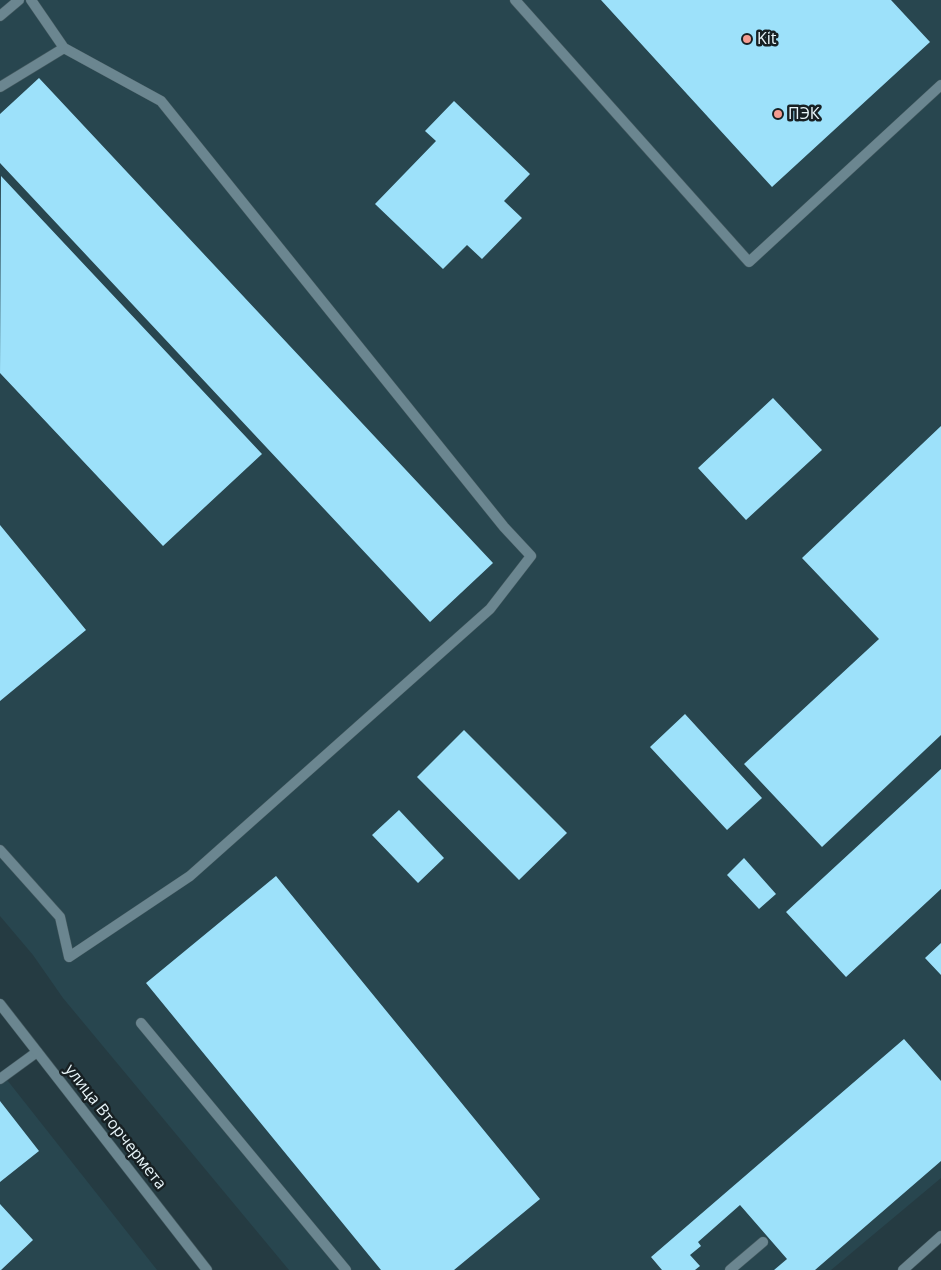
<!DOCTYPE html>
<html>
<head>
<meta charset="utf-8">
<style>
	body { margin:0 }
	canvas { display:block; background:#253b42 }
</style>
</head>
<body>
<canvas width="941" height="1270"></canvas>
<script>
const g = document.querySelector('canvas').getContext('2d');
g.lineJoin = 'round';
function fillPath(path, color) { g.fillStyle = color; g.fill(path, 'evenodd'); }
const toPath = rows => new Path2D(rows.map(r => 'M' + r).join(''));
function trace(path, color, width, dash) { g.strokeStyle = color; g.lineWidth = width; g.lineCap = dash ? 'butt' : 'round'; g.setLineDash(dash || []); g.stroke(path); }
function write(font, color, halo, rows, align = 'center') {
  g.font = font + ' "Open Sans",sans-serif'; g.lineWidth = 5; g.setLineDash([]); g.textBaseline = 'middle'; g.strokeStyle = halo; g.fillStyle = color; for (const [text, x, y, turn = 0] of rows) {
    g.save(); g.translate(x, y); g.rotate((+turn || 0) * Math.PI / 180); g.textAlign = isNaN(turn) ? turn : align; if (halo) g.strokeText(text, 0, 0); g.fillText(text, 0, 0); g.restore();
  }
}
const built = toPath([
	[0,0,941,0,941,1178,831,1270,289,1270,63,998,33,955,0,916],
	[0,1071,157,1270,0,1270]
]);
const building = toPath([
	[601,0,891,0,930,42,772,187],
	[39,78,493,563,430,622,0,163,0,114],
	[454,101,530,174,504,201,522,218,482,259,467,245,443,269,375,204,436,141,425,131],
	[1,176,262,454,163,546,0,373],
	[773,398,822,450,746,520,698,468],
	[941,426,941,735,822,847,744,764,879,639,802,558],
	[0,525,86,630,0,701],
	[685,714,762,798,727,830,650,747],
	[464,730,567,833,519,880,417,777],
	[941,769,941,889,846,977,786,912],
	[399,810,444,858,418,883,372,835],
	[744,858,776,894,759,909,727,875],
	[276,876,540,1199,454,1270,381,1270,146,983],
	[941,943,941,975,925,958],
	[904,1039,941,1081,941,1161,815,1270,774,1270,787,1259,740,1205,698,1242,701,1246,690,1255,700,1266,695,1270,662,1270,651,1257],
	[0,1101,39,1151,0,1182],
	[0,1204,33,1240,1,1270,0,1270]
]);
const lane = toPath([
	[31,0,64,48],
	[515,0,749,262,941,85],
	[0,16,19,0],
	[0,87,64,48,161,101,504,527,531,556,490,609,190,876,69,957,60,917,0,850],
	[141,1023,346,1270],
	[0,1079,37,1052],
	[730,1270,763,1242]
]);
const street = toPath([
	[0,1004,207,1270],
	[903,1270,941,1236]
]);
const markers = [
	[747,39,5,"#f59c91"],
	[778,114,5,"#f59c91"]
];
const poiNames = [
	["Kit",757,39],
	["ПЭК",788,114]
];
const streetNames = [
	["улица Вторчермета",115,1127,52]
];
fillPath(built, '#28464f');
fillPath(building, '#9de1fa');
trace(lane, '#44595f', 11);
trace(street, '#44595f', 11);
trace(lane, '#6b8690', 10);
trace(street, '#6b8690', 10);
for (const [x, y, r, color] of markers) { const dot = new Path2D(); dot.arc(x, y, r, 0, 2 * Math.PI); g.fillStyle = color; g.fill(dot); trace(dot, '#172023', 2); }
write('16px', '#e8f5f9', '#172023', poiNames, 'left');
write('16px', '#e8f5f9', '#172023', streetNames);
</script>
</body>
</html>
